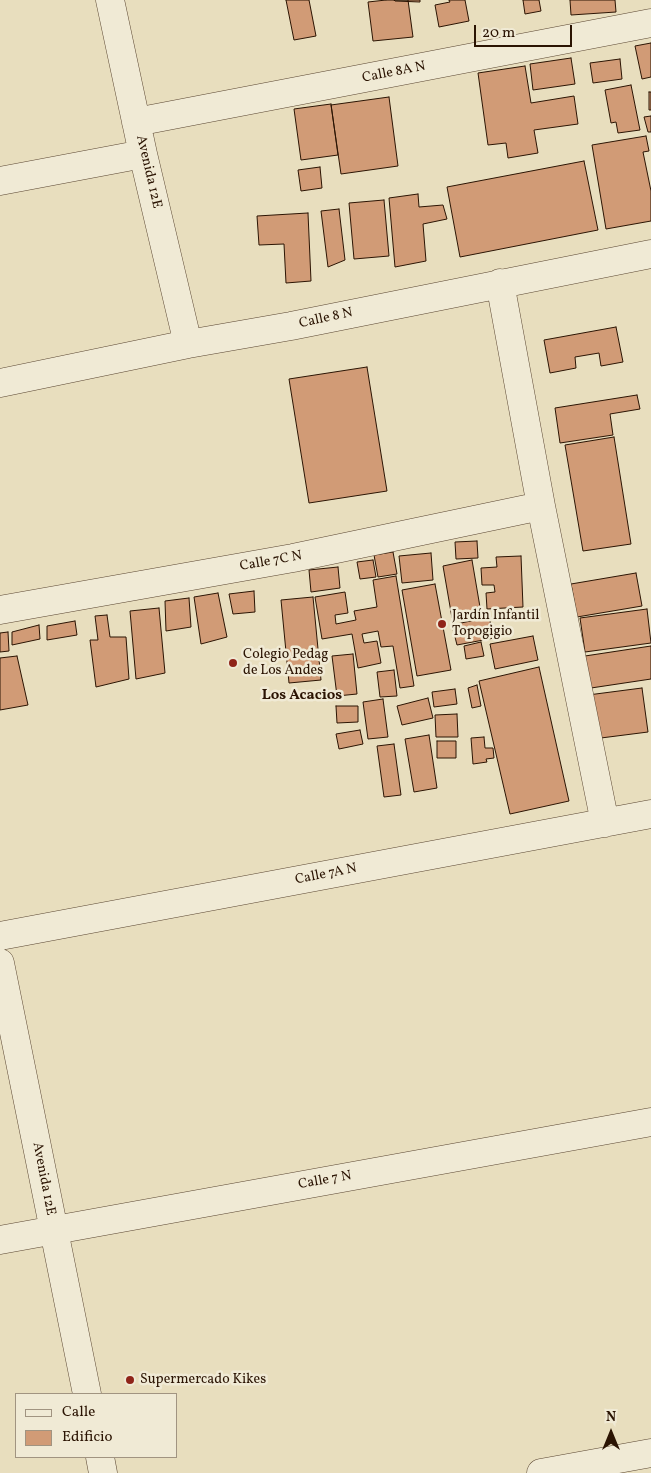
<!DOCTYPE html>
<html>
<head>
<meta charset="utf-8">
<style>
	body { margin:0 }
	#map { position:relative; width:651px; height:1473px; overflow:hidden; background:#e8debe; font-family:Vollkorn,serif }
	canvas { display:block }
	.legend { position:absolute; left:15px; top:1393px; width:162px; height:65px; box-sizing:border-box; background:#f0ead5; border:1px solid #a19481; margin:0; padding:6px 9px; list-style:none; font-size:15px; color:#2b1403 }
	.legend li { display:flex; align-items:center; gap:10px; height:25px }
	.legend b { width:25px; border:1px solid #a19481 }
	.north { position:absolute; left:586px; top:1408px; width:50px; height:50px; -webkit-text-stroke:4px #f0ead5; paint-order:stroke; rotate:0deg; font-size:14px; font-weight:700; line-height:20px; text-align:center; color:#2b1403 }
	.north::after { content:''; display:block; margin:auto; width:18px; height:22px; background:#2b1403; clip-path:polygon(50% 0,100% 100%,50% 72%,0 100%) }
	.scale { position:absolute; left:474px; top:25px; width:98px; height:22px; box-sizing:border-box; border:2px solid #2b1403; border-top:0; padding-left:6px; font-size:15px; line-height:18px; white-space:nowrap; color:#2b1403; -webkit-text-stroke:4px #f0ead5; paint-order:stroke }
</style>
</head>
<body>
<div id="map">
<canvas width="651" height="1473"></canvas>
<ul class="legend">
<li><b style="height:6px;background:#f0ead5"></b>Calle</li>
<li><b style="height:14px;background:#d19b76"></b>Edificio</li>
</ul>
<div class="north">N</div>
<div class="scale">20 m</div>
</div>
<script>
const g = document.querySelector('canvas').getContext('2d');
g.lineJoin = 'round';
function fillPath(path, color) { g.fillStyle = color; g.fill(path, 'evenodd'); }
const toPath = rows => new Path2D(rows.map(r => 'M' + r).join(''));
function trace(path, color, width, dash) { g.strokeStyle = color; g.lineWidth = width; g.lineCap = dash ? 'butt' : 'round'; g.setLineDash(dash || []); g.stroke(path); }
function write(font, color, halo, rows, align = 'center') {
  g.font = font + ' Vollkorn,serif'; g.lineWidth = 5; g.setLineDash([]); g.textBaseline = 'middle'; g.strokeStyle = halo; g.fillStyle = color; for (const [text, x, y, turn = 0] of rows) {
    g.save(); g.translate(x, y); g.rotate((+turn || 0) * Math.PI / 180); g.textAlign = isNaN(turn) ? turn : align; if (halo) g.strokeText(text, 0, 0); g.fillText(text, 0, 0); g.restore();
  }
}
const building = toPath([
	[286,0,309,0,316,36,294,40,286,0],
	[386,0,408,0,413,37,373,41,368,2,386,0],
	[394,0,420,0,420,2,395,1,394,0],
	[449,0,465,0,469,21,439,27,435,5,450,2,449,0],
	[523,0,539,0,541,11,525,14,523,0],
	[570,0,615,0,616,12,571,15,570,0],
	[651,43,651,77,642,79,635,46,651,43],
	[571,58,575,84,533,90,530,64,571,58],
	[620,59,622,79,593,83,590,63,620,59],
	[525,66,531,103,574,96,578,124,534,130,538,153,508,158,506,143,488,145,478,73,525,66],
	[631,85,640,130,618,133,616,122,611,123,605,90,631,85],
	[649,92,651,92,651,110,649,110,649,92],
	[389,97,398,166,341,174,331,105,389,97],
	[331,104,338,155,301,160,294,109,331,104],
	[651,116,651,132,648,132,644,117,651,116],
	[646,136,649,151,643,152,651,191,651,221,606,229,592,145,646,136],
	[584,161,598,230,460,257,447,187,584,161],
	[320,167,322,188,301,191,298,170,320,167],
	[418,194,419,207,443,205,447,219,423,224,426,261,395,267,389,198,418,194],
	[384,200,389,256,354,259,349,203,384,200],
	[339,209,345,260,328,267,321,211,339,209],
	[308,213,311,281,286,283,284,244,259,245,257,216,308,213],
	[616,327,623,362,601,366,599,353,575,357,576,368,550,373,544,340,616,327],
	[367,367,387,491,309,503,289,379,367,367],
	[637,395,640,409,610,414,613,435,560,443,555,408,637,395],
	[614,437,631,544,583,551,565,445,614,437],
	[477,541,478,558,456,559,455,542,477,541],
	[393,552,397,574,378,577,374,555,393,552],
	[431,553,433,580,402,583,399,556,431,553],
	[521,556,523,607,487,609,486,593,495,592,494,585,482,585,481,568,497,567,496,557,521,556],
	[373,560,376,577,360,579,357,562,373,560],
	[472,560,481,613,452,618,443,566,472,560],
	[338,567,340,588,311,592,309,570,338,567],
	[636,573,642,606,577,617,571,584,636,573],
	[396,576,414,686,400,688,393,646,381,647,378,631,362,634,364,643,377,641,381,663,358,668,352,634,322,639,315,597,345,592,348,613,335,615,336,624,356,620,354,611,377,607,373,580,396,576],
	[435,584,451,670,417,676,402,590,435,584],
	[254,591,255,612,233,614,229,594,254,591],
	[218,593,227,637,201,644,194,597,218,593],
	[313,597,321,680,289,683,281,600,313,597],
	[189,598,191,627,166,631,165,601,189,598],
	[159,608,165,673,136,679,130,611,159,608],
	[647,609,651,643,585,652,580,618,647,609],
	[107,615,110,637,126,637,129,679,96,687,90,640,98,640,95,616,107,615],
	[489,617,494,638,457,645,452,625,489,617],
	[75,621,77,635,47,640,47,626,75,621],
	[39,625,40,639,12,645,12,632,39,625],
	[8,632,9,651,0,652,0,633,8,632],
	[533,636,538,660,495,669,490,644,533,636],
	[481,642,484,656,466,659,464,646,481,642],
	[651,646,651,679,591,688,585,656,651,646],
	[353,654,357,694,337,696,332,656,353,654],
	[17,656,28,705,0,710,0,658,17,656],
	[539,667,569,801,510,814,479,681,539,667],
	[394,670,397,696,380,697,377,672,394,670],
	[477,685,481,706,472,708,468,688,477,685],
	[642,688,648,732,593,739,588,695,642,688],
	[455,689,457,704,434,707,432,692,455,689],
	[428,698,433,718,402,725,397,706,428,698],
	[383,699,388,737,368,739,363,702,383,699],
	[336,706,358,706,358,722,337,723,336,706],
	[457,714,458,737,436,737,435,715,457,714],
	[360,730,363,744,339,749,336,734,360,730],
	[429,735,437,788,414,792,405,739,429,735],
	[484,737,485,748,493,748,494,758,486,759,487,762,473,764,471,738,484,737],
	[437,741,456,741,456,758,437,758,437,741],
	[394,744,401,795,384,797,377,746,394,744]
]);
const minor = toPath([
	[110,0,143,154,188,344],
	[136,122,651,23],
	[0,181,143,154],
	[500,283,541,506,605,823],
	[0,383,188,344,291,326,651,254],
	[0,610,293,558,541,506],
	[0,936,651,814],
	[0,963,87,1394],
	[0,1240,651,1122],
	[100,1457,103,1473],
	[541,1473,651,1453]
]);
const markers = [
	[442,624,5,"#8f2418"],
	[233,663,5,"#8f2418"],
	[130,1380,5,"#8f2418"]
];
const streetNames = [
	["Calle 8A N",394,73,-11],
	["Avenida 12E",148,172,77],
	["Calle 8 N",326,319,-12],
	["Calle 7C N",271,562,-10],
	["Calle 7A N",326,875,-11],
	["Avenida 12E",43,1179,79],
	["Calle 7 N",325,1181,-10]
];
const poiNames = [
	["Jardín Infantil",452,616],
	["Topogigio",452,632],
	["Colegio Pedag",243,655],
	["de Los Andes",243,671],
	["Supermercado Kikes",140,1380]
];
const neighbourhoodNames = [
	["Los Acacios",302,696]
];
fillPath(building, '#d19b76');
trace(building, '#2b1403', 1);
trace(minor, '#5a4632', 29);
trace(minor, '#f0ead5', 28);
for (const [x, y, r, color] of markers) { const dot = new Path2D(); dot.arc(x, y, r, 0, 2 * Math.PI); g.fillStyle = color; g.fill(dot); trace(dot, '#f0ead5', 2); }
write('14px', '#2b1403', '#f0ead5', streetNames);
write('14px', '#2b1403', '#f0ead5', poiNames, 'left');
write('bold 15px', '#2b1403', '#f0ead5', neighbourhoodNames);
</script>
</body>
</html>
